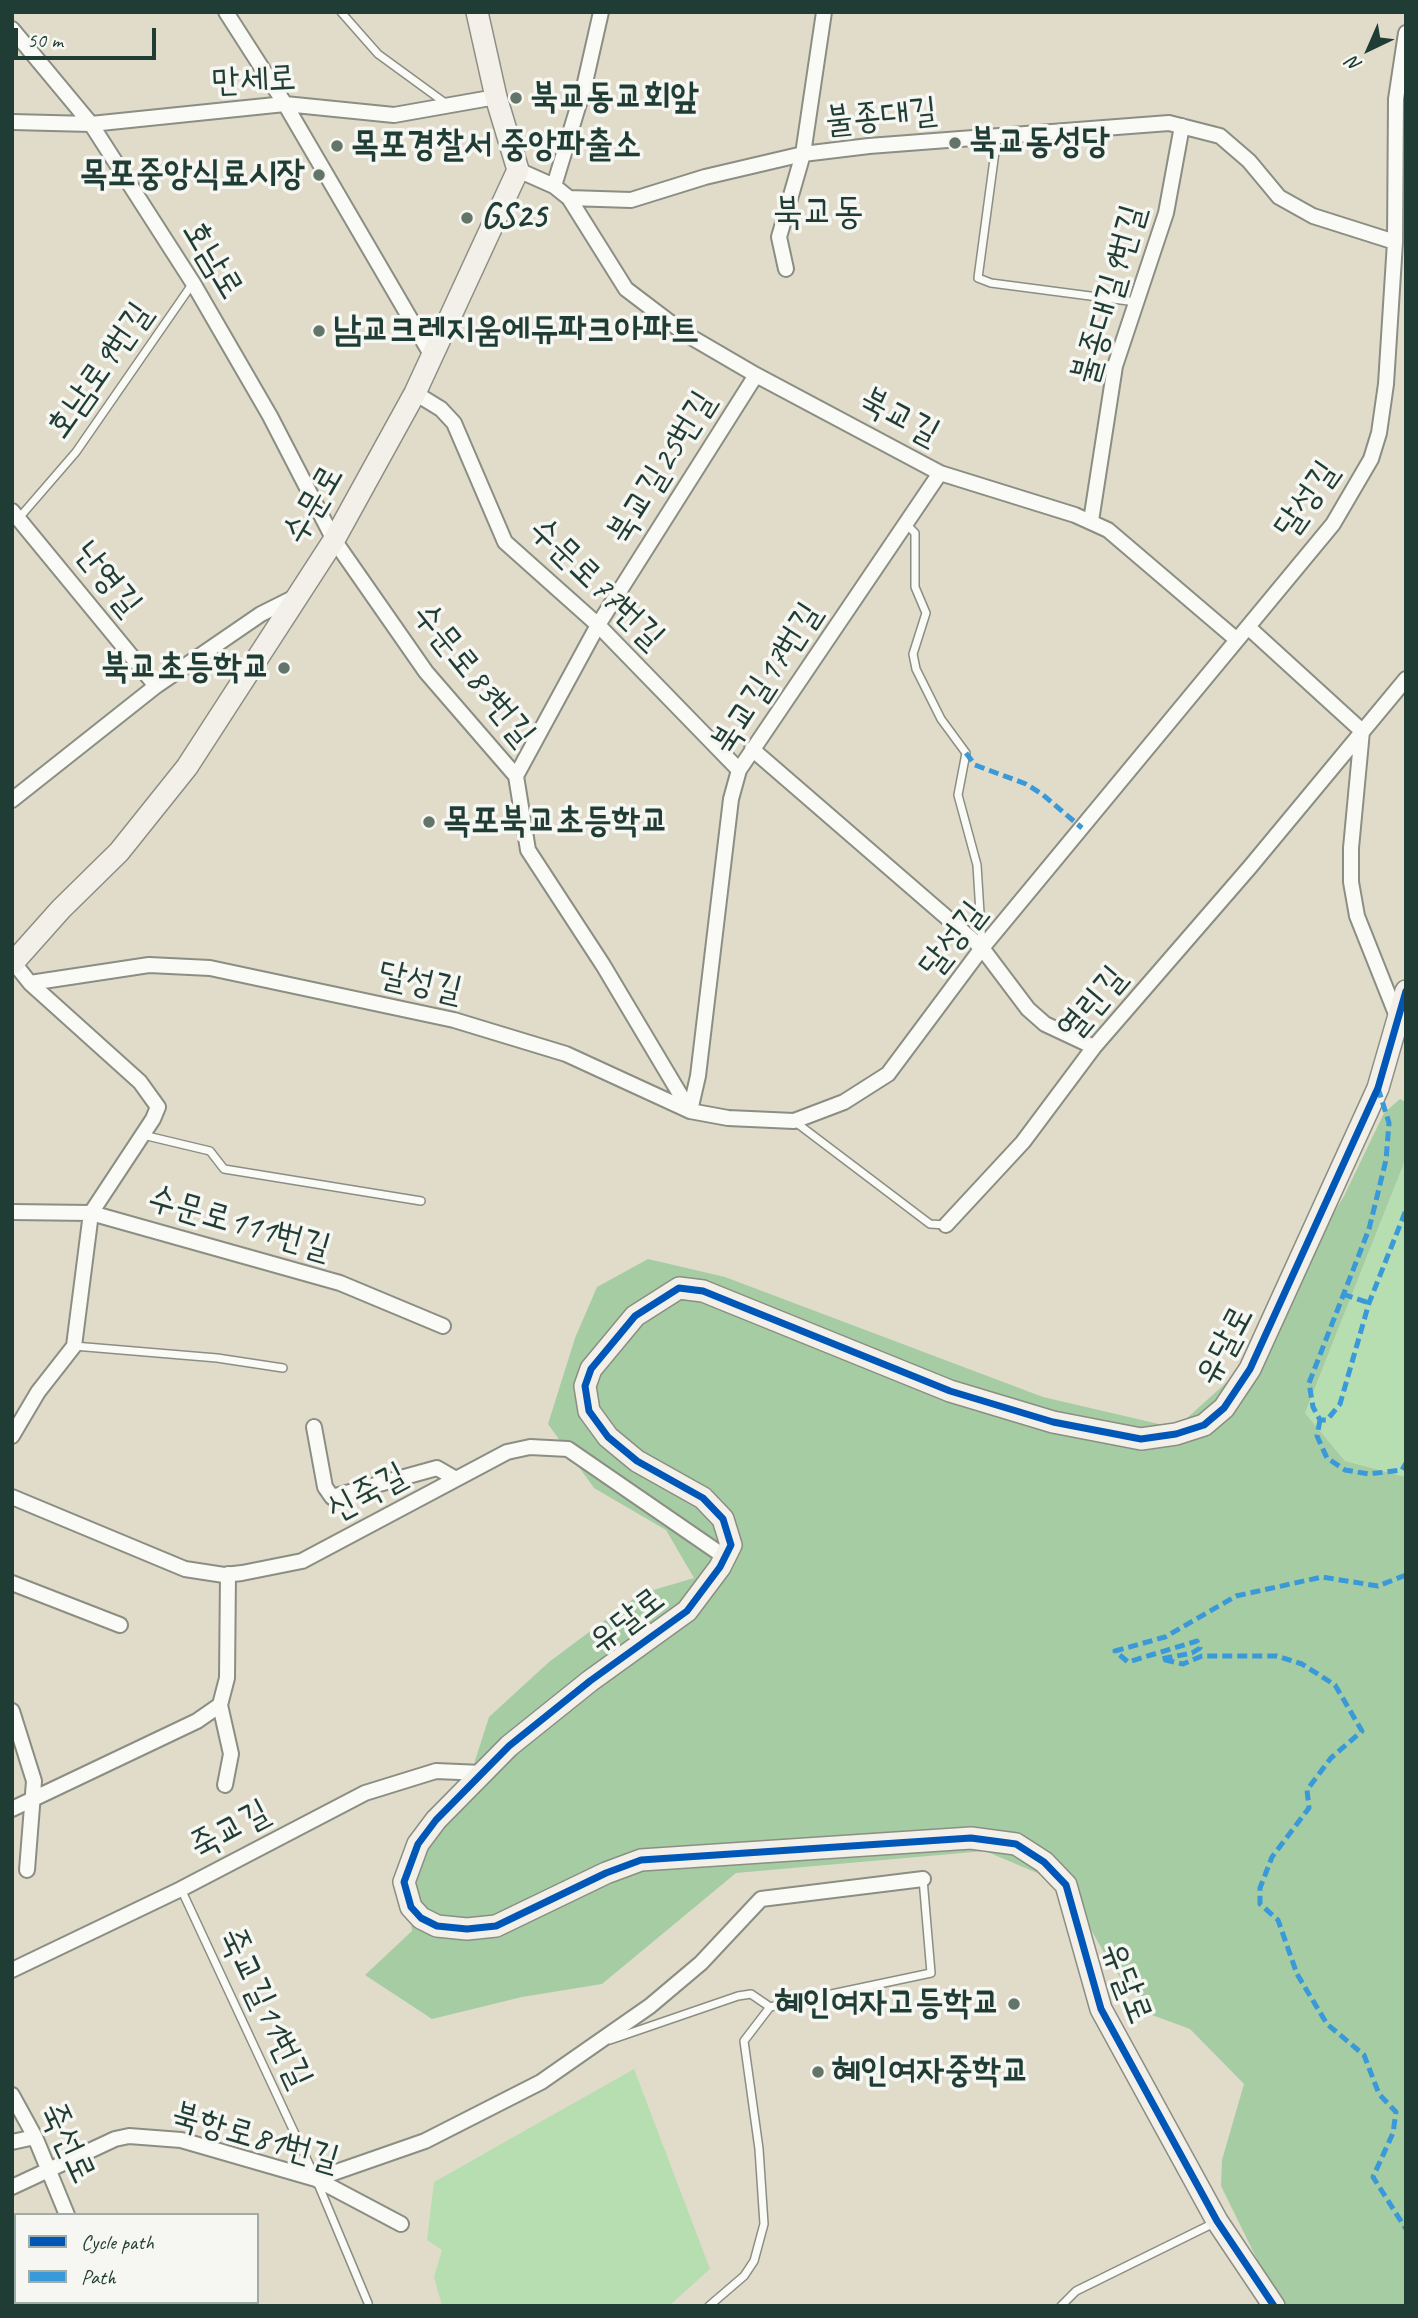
<!DOCTYPE html>
<html>
<head>
<meta charset="utf-8">
<style>
	body { margin:0 }
	#map { position:relative; width:1418px; height:2318px; overflow:hidden; background:#e1dcca; font-family:Caveat,sans-serif }
	canvas { display:block }
	.frame { position:absolute; inset:0; border:14px solid #1f3d34; pointer-events:none }
	.legend { position:absolute; left:14px; top:2213px; width:245px; height:91px; box-sizing:border-box; background:#f6f6f2; border:2px solid #a0aca6; margin:0; padding:9px 12px; list-style:none; font-size:21px; color:#1f3d34 }
	.legend li { display:flex; align-items:center; gap:14px; height:35px }
	.legend b { width:35px; border:2px solid #a0aca6 }
	.north { position:absolute; left:1334px; top:14px; width:70px; height:70px; -webkit-text-stroke:5px #f6f6f2; paint-order:stroke; rotate:224deg; font-size:19px; font-weight:700; line-height:28px; text-align:center; color:#1f3d34 }
	.north::after { content:''; display:block; margin:auto; width:24px; height:32px; background:#1f3d34; clip-path:polygon(50% 0,100% 100%,50% 72%,0 100%) }
	.scale { position:absolute; left:14px; top:28px; width:142px; height:32px; box-sizing:border-box; border:4px solid #1f3d34; border-top:0; padding-left:9px; font-size:21px; line-height:24px; white-space:nowrap; color:#1f3d34; -webkit-text-stroke:5px #f6f6f2; paint-order:stroke }
</style>
</head>
<body>
<div id="map">
<canvas width="1418" height="2318"></canvas>
<div class="frame"></div>
<ul class="legend">
<li><b style="height:9px;background:#0057b8"></b>Cycle path</li>
<li><b style="height:9px;background:#3a99d8"></b>Path</li>
</ul>
<div class="north">N</div>
<div class="scale">50 m</div>
</div>
<script>
const g = document.querySelector('canvas').getContext('2d');
g.lineJoin = 'round';
function fillPath(path, color) { g.fillStyle = color; g.fill(path, 'evenodd'); }
const toPath = rows => new Path2D(rows.map(r => 'M' + r).join(''));
function trace(path, color, width, dash) { g.strokeStyle = color; g.lineWidth = width; g.lineCap = dash ? 'butt' : 'round'; g.setLineDash(dash || []); g.stroke(path); }
function write(font, color, halo, rows, align = 'center') {
  g.font = font + ' Caveat,"Poor Story",sans-serif'; g.lineWidth = 7; g.setLineDash([]); g.textBaseline = 'middle'; g.strokeStyle = halo; g.fillStyle = color; for (const [text, x, y, turn = 0] of rows) {
    g.save(); g.translate(x, y); g.rotate((+turn || 0) * Math.PI / 180); g.textAlign = isNaN(turn) ? turn : align; if (halo) g.strokeText(text, 0, 0); g.fillText(text, 0, 0); g.restore();
  }
}
const green = toPath([
	[1406,1158,1406,1477,1345,1461,1305,1413],
	[634,2069,710,2269,669,2306,442,2306,434,2277,442,2250,427,2240,434,2182]
]);
const forest = toPath([
	[1400,1099,1406,1102,1406,1158,1305,1413,1345,1461,1406,1477,1406,2306,1280,2306,1221,2186,1222,2160,1244,2084,1190,2029,1152,2015,1112,1967,1066,1885,985,1851,736,1873,602,1984,522,1997,432,2019,365,1975,412,1931,403,1854,466,1789,489,1717,549,1662,640,1594,694,1578,666,1530,594,1488,548,1424,575,1338,597,1287,648,1259,725,1277,1043,1397,1176,1428,1238,1372,1344,1196,1384,1113]
]);
const lane = toPath([
	[341,12,378,54,448,105],
	[997,137,978,278,991,283,1136,302],
	[19,518,76,452,193,283],
	[906,524,915,533,915,587,926,613,913,654,916,669,941,719,966,753,958,795,977,865,982,945],
	[794,1121,930,1224,946,1225],
	[143,1135,210,1151,224,1169,421,1201],
	[74,1346,217,1358,283,1368],
	[181,1889,316,2179,368,2303],
	[610,2040,738,1996,751,1994,770,2007],
	[709,2306,744,2276,754,2261,764,2224,759,2149,744,2041,770,2007,931,1973,923,1879],
	[1061,2306,1076,2291,1214,2223]
]);
const street = toPath([
	[226,12,285,104,432,356],
	[12,29,91,124,193,283,270,416,334,540,426,672,516,776,528,850,603,965,690,1111],
	[12,122,91,124,285,104,394,115,496,97],
	[518,170,554,186,569,198,631,200,705,177,803,154,869,146,1169,123,1220,136,1249,161,1279,197,1313,216,1395,242],
	[554,186,584,87,601,12],
	[569,198,626,289,684,333,756,375,940,473,1075,515,1108,530,1237,640],
	[786,269,779,237,803,154,824,12],
	[415,393,441,409,454,423,505,542,598,625,739,770],
	[12,511,156,686],
	[1091,521,1115,366,1166,213,1182,126],
	[1248,627,1362,731,1351,848,1351,882,1357,916,1398,1019],
	[752,749,982,948,1028,1009,1045,1024,1094,1047],
	[516,776,598,625,756,375],
	[12,800,156,686,261,614,295,597],
	[14,963,30,983,149,965,210,968,454,1020,566,1054,690,1111,728,1118,794,1121,844,1102,888,1074,982,948,1333,524,1371,459,1379,433,1386,384,1395,242,1396,99,1406,33],
	[690,1111,698,1076,731,799,739,770,940,473],
	[12,1212,91,1213,340,1283,443,1326],
	[946,1225,1023,1142,1094,1047,1250,867,1406,679],
	[314,1427,325,1487,332,1497,437,1468,456,1479],
	[12,1436,38,1392,74,1346,91,1213,153,1119,158,1107,140,1082,30,983],
	[12,1497,185,1569,224,1575,242,1573,302,1561,507,1452,530,1447,568,1449,725,1557],
	[12,1583,120,1625],
	[220,1705,231,1754,225,1785],
	[12,1711,34,1781,27,1870],
	[12,1809,197,1721,220,1705,227,1678,228,1574],
	[12,1970,181,1889,365,1793,436,1771,482,1773],
	[12,2095,35,2137,67,2215],
	[12,2142,35,2137],
	[316,2179,425,2141,541,2082,650,2006,701,1963,761,1899,923,1879],
	[12,2187,115,2139,129,2136,181,2140,316,2179,401,2224],
	[102,2302,103,2306]
]);
const secondary = toPath([
	[12,964,61,909,119,852,187,767,334,540,415,393,518,170,496,97,477,12],
	[1274,2306,1217,2221,1101,2009,1066,1885,1044,1862,1016,1844,971,1838,641,1860,606,1873,496,1926,467,1929,437,1926,421,1918,411,1907,404,1882,418,1844,436,1820,509,1746,590,1681,687,1611,720,1567,731,1545,723,1519,703,1498,637,1461,608,1437,589,1411,585,1386,591,1369,635,1316,679,1288,703,1291,950,1391,1053,1422,1141,1439,1176,1434,1204,1425,1224,1408,1250,1369,1378,1088,1406,991]
]);
const quiet = toPath([
	[966,753,975,765,1026,784,1042,794,1082,828],
	[1378,1088,1389,1123,1386,1160,1369,1229,1309,1383,1313,1407,1320,1420,1327,1420,1340,1404,1369,1303,1406,1210],
	[1343,1294,1369,1303],
	[1320,1420,1317,1436,1327,1458,1345,1470,1369,1474,1402,1470,1406,1463],
	[1406,1575,1378,1586,1322,1577,1236,1596,1165,1637,1115,1651,1128,1662,1197,1641,1200,1648,1192,1653,1161,1659,1183,1664,1202,1656,1277,1656,1302,1664,1335,1685,1362,1731,1331,1758,1307,1790,1309,1808,1272,1857,1260,1888,1260,1904,1278,1920,1297,1974,1327,2024,1364,2055,1379,2094,1396,2112,1393,2133,1373,2177,1406,2229]
]);
const cycleway = toPath([
	[1274,2306,1217,2221,1101,2009,1066,1885,1044,1862,1016,1844,971,1838,641,1860,606,1873,496,1926,467,1929,437,1926,421,1918,411,1907,404,1882,418,1844,436,1820,509,1746,590,1681,687,1611,720,1567,731,1545,723,1519,703,1498,637,1461,608,1437,589,1411,585,1386,591,1369,635,1316,679,1288,703,1291,950,1391,1053,1422,1141,1439,1176,1434,1204,1425,1224,1408,1250,1369,1378,1088,1406,991]
]);
const markers = [
	[516,98,7,"#637568"],
	[955,143,7,"#637568"],
	[337,146,7,"#637568"],
	[319,175,7,"#637568"],
	[467,218,7,"#637568"],
	[319,331,7,"#637568"],
	[284,668,7,"#637568"],
	[429,822,7,"#637568"],
	[1014,2004,7,"#637568"],
	[818,2072,7,"#637568"]
];
const streetNames = [
	["만세로",254,81,-3],
	["불종대길",881,117,-6],
	["호남로",212,260,59],
	["불종대길9번길",1110,295,-74],
	["호남로9번길",100,371,-55],
	["북교길",899,417,28],
	["북교길25번길",662,468,-58],
	["달성길",1307,500,-55],
	["수문로",314,505,-60],
	["난영길",107,579,51],
	["수문로77번길",596,584,44],
	["수문로83번길",473,675,51],
	["북교길17번길",767,679,-57],
	["달성길",953,940,-52],
	["달성길",420,983,13],
	["열린길",1093,1004,-50],
	["수문로111번길",239,1224,16],
	["유달로",1225,1346,-62],
	["신죽길",367,1493,-28],
	["유달로",627,1621,-37],
	["죽교길",230,1830,-28],
	["유달로",1126,1983,69],
	["죽교길11번길",265,2008,65],
	["북항로81번길",255,2138,16],
	["죽선로",67,2143,65]
];
const poiNames = [
	["북교동교회앞",530,98],
	["북교동성당",969,143],
	["목포경찰서 중앙파출소",351,146],
	["목포중앙식료시장",305,175,"right"],
	["GS25",481,218],
	["남교크레지움에듀파크아파트",333,331],
	["북교초등학교",270,668,"right"],
	["목포북교초등학교",443,822],
	["혜인여자고등학교",1000,2004,"right"],
	["혜인여자중학교",832,2072]
];
const quarterNames = [
	["북교동",818,213]
];
fillPath(green, '#b6deb1');
fillPath(forest, '#a6cca4');
trace(lane, '#8b8e83', 10);
trace(street, '#8b8e83', 18);
trace(secondary, '#8b8e83', 24);
trace(lane, '#fafaf7', 7);
trace(street, '#fafaf7', 14);
trace(secondary, '#f3f0e9', 21);
trace(quiet, '#3a99d8', 5, [10, 5]);
trace(cycleway, '#0057b8', 7);
for (const [x, y, r, color] of markers) { const dot = new Path2D(); dot.arc(x, y, r, 0, 2 * Math.PI); g.fillStyle = color; g.fill(dot); trace(dot, '#f6f6f2', 2.5); }
write('35px', '#1f3d34', '#f6f6f2', streetNames);
write('bold 35px', '#1f3d34', '#f6f6f2', poiNames, 'left');
write('38px', '#1f3d34', '#f6f6f2', quarterNames);
</script>
</body>
</html>
